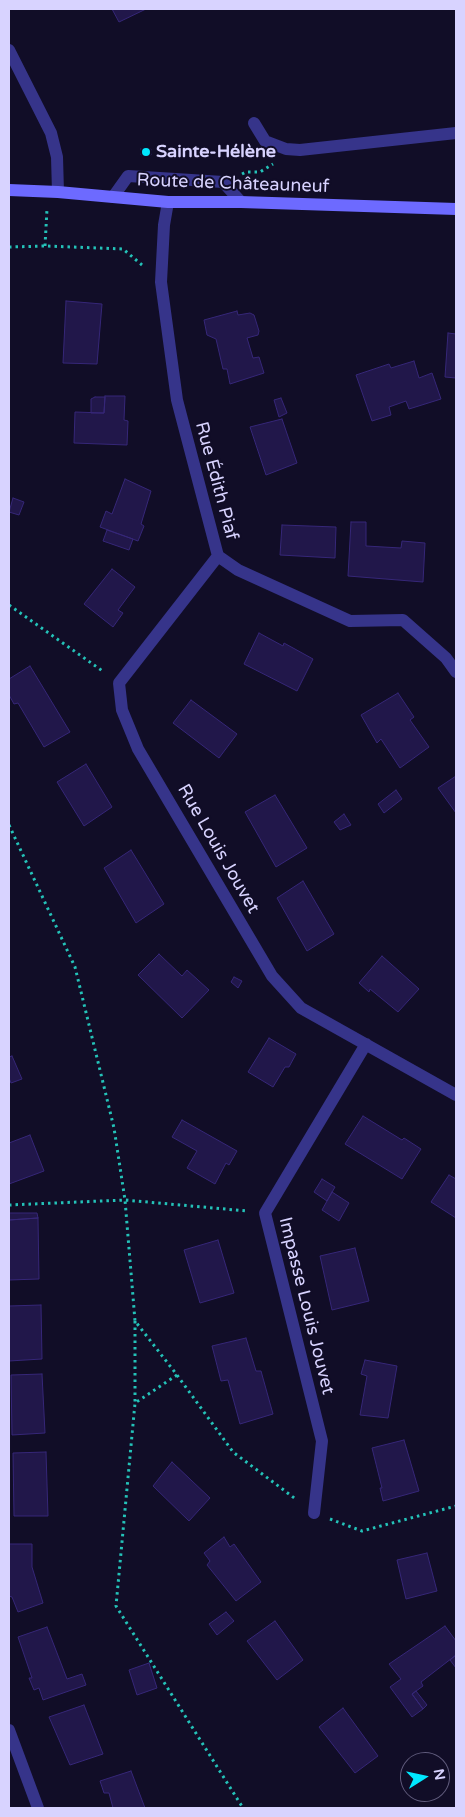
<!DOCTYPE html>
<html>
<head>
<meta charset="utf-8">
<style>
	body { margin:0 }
	#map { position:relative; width:465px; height:1817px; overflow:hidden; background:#110d27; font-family:"Varela Round",sans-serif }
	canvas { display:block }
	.frame { position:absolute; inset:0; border:10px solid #d8d3ff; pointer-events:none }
	.north { position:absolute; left:400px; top:1752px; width:50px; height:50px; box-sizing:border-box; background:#110d27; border:1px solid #615c7d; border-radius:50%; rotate:80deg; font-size:14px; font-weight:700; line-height:20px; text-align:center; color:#d8d3ff }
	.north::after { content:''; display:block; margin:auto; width:18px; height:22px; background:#00e7fe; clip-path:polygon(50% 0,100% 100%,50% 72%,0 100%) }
</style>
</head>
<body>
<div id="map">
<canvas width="465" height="1817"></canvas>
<div class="frame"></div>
<div class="north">N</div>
</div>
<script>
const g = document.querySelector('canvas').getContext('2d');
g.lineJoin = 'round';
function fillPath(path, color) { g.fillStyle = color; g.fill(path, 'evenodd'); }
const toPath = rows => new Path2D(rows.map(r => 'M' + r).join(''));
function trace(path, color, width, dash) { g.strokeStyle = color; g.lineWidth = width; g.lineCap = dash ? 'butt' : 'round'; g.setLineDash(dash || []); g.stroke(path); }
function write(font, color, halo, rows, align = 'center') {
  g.font = font + ' "Varela Round",sans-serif'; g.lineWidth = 4; g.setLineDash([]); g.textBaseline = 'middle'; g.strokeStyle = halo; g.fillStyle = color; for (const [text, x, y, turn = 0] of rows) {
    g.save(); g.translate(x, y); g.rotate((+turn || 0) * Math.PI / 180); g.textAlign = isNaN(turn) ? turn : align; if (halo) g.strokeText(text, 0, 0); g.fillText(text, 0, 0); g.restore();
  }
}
const building = toPath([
	[112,9,146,9,119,22,112,9],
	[141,149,151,149,151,155,141,155,141,149],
	[66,301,102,304,97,364,63,363,66,301],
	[237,311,238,315,250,313,254,315,259,331,258,335,247,338,253,358,259,357,264,373,230,384,227,369,223,369,216,339,207,335,204,320,237,311],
	[448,333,456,334,456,378,445,377,448,333],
	[414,361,419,378,432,373,441,399,409,409,406,401,389,407,391,415,372,421,356,375,389,364,391,368,414,361],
	[105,396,125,396,124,420,128,421,127,445,74,443,75,412,104,413,105,396],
	[95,397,105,397,104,413,91,413,91,399,95,397],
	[281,398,287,413,279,417,274,400,281,398],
	[282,419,297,463,266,475,250,427,282,419],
	[125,479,151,491,141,524,144,526,138,541,100,527,106,511,112,514,125,479],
	[13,498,24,502,19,515,9,512,13,498],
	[351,522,366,522,366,546,401,548,402,541,425,543,423,582,348,576,351,522],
	[282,525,336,527,335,558,280,555,282,525],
	[107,530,133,539,129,550,103,541,107,530],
	[112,569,135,587,118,610,123,613,113,627,84,604,112,569],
	[259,633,283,646,284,643,313,659,297,691,244,664,259,633],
	[30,666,70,732,44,747,18,703,14,704,9,695,9,679,30,666],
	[398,693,414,717,410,720,429,747,400,768,381,739,377,743,361,715,398,693],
	[191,700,237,734,219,758,173,723,191,700],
	[86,764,112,807,84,826,57,782,86,764],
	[456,776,456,813,438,788,456,776],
	[396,790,402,799,384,813,378,804,396,790],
	[275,795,307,848,276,867,245,812,275,795],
	[344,814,351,825,340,830,334,822,344,814],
	[131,850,164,904,136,923,104,868,131,850],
	[303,881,334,934,307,951,277,898,303,881],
	[159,954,182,976,187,970,209,990,182,1018,138,975,159,954],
	[382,956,419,989,398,1012,370,989,369,992,359,983,382,956],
	[234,977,242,981,238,988,231,982,234,977],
	[269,1038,296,1054,289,1067,285,1067,273,1087,248,1072,269,1038],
	[12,1056,22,1079,11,1083,9,1078,9,1057,12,1056],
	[363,1116,402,1140,404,1138,421,1149,402,1179,345,1144,363,1116],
	[182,1120,237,1151,229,1165,226,1163,215,1184,187,1168,197,1151,172,1137,182,1120],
	[30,1135,44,1171,9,1184,9,1143,30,1135],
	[449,1175,456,1179,456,1218,431,1202,449,1175],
	[322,1179,335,1187,327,1201,314,1192,322,1179],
	[332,1192,349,1203,339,1221,322,1210,332,1192],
	[9,1213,37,1213,38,1218,9,1220,9,1213],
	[38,1218,39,1279,9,1280,9,1220,38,1218],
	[218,1240,234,1293,200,1303,184,1250,218,1240],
	[355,1248,369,1301,332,1310,320,1256,355,1248],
	[41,1305,42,1359,9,1361,9,1306,41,1305],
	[246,1338,256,1371,261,1371,273,1414,240,1424,228,1380,221,1381,212,1346,246,1338],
	[365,1360,397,1366,388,1418,360,1415,367,1376,361,1374,365,1360],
	[42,1374,45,1433,12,1435,11,1375,42,1374],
	[404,1440,419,1491,383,1501,380,1488,382,1488,372,1448,404,1440],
	[46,1452,48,1516,14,1516,13,1453,46,1452],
	[172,1462,210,1498,189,1521,153,1486,172,1462],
	[224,1537,230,1547,234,1544,261,1582,236,1601,207,1565,210,1561,204,1553,224,1537],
	[9,1544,32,1544,32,1567,43,1603,18,1612,12,1597,9,1596,9,1544],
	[427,1553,437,1591,406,1599,397,1560,427,1553],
	[226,1612,234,1621,217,1635,209,1624,226,1612],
	[275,1621,303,1660,277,1680,247,1641,275,1621],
	[445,1626,456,1641,456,1655,421,1682,423,1686,412,1694,423,1709,412,1717,390,1687,401,1679,389,1664,445,1626],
	[47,1627,67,1679,82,1674,86,1685,43,1700,39,1688,34,1690,29,1678,32,1678,18,1637,47,1627],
	[456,1655,456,1668,450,1660,456,1655],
	[149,1663,157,1688,137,1695,129,1670,149,1663],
	[416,1691,427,1705,423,1709,412,1694,416,1691],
	[84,1705,103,1754,70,1765,49,1717,84,1705],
	[343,1708,378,1756,355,1773,319,1727,343,1708],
	[131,1771,145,1808,113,1808,109,1793,104,1793,100,1781,131,1771]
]);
const path = toPath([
	[242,174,246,172,260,172,273,164],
	[45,246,47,209],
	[9,247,45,246,123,249,142,265],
	[9,605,104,672],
	[9,825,75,967,114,1128,125,1200,135,1321,177,1375,233,1452,297,1500],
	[9,1205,125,1200,247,1211],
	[135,1321,135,1402],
	[177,1375,135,1403,116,1606,243,1808],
	[330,1519,362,1531,456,1506]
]);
const service = toPath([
	[113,197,128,176,223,182,241,202]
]);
const minor = toPath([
	[9,50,51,133,57,157,58,192],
	[254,123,265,141,286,149,300,150,456,133],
	[168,202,164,225,161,282,177,400,218,556,238,570,350,621,403,620,446,658,456,672],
	[218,556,119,683,122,710,138,749,272,976,301,1008,456,1095],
	[314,1513,322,1441,265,1213,366,1044],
	[9,1730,38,1808]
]);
const secondary = toPath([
	[9,190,58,192,168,202,241,202,456,209]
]);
const markers = [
	[146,152,5,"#00e7fe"]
];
const poiNames = [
	["Sainte-Hélène",156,152]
];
const streetNames = [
	["Route de Châteauneuf",233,184,2],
	["Rue Édith Piaf",216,481,75],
	["Rue Louis Jouvet",218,849,60],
	["Impasse Louis Jouvet",306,1306,76]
];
fillPath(building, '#21174a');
trace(building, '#362778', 1);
trace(path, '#24c2b8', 3, [2.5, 4]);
trace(service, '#36348a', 12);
trace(minor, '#36348a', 12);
trace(secondary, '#6d6aff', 12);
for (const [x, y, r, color] of markers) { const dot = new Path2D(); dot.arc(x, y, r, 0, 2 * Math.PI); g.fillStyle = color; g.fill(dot); trace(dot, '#110d27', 2); }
write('bold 18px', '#d8d3ff', '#110d27', poiNames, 'left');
write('18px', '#d8d3ff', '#110d27', streetNames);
</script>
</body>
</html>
